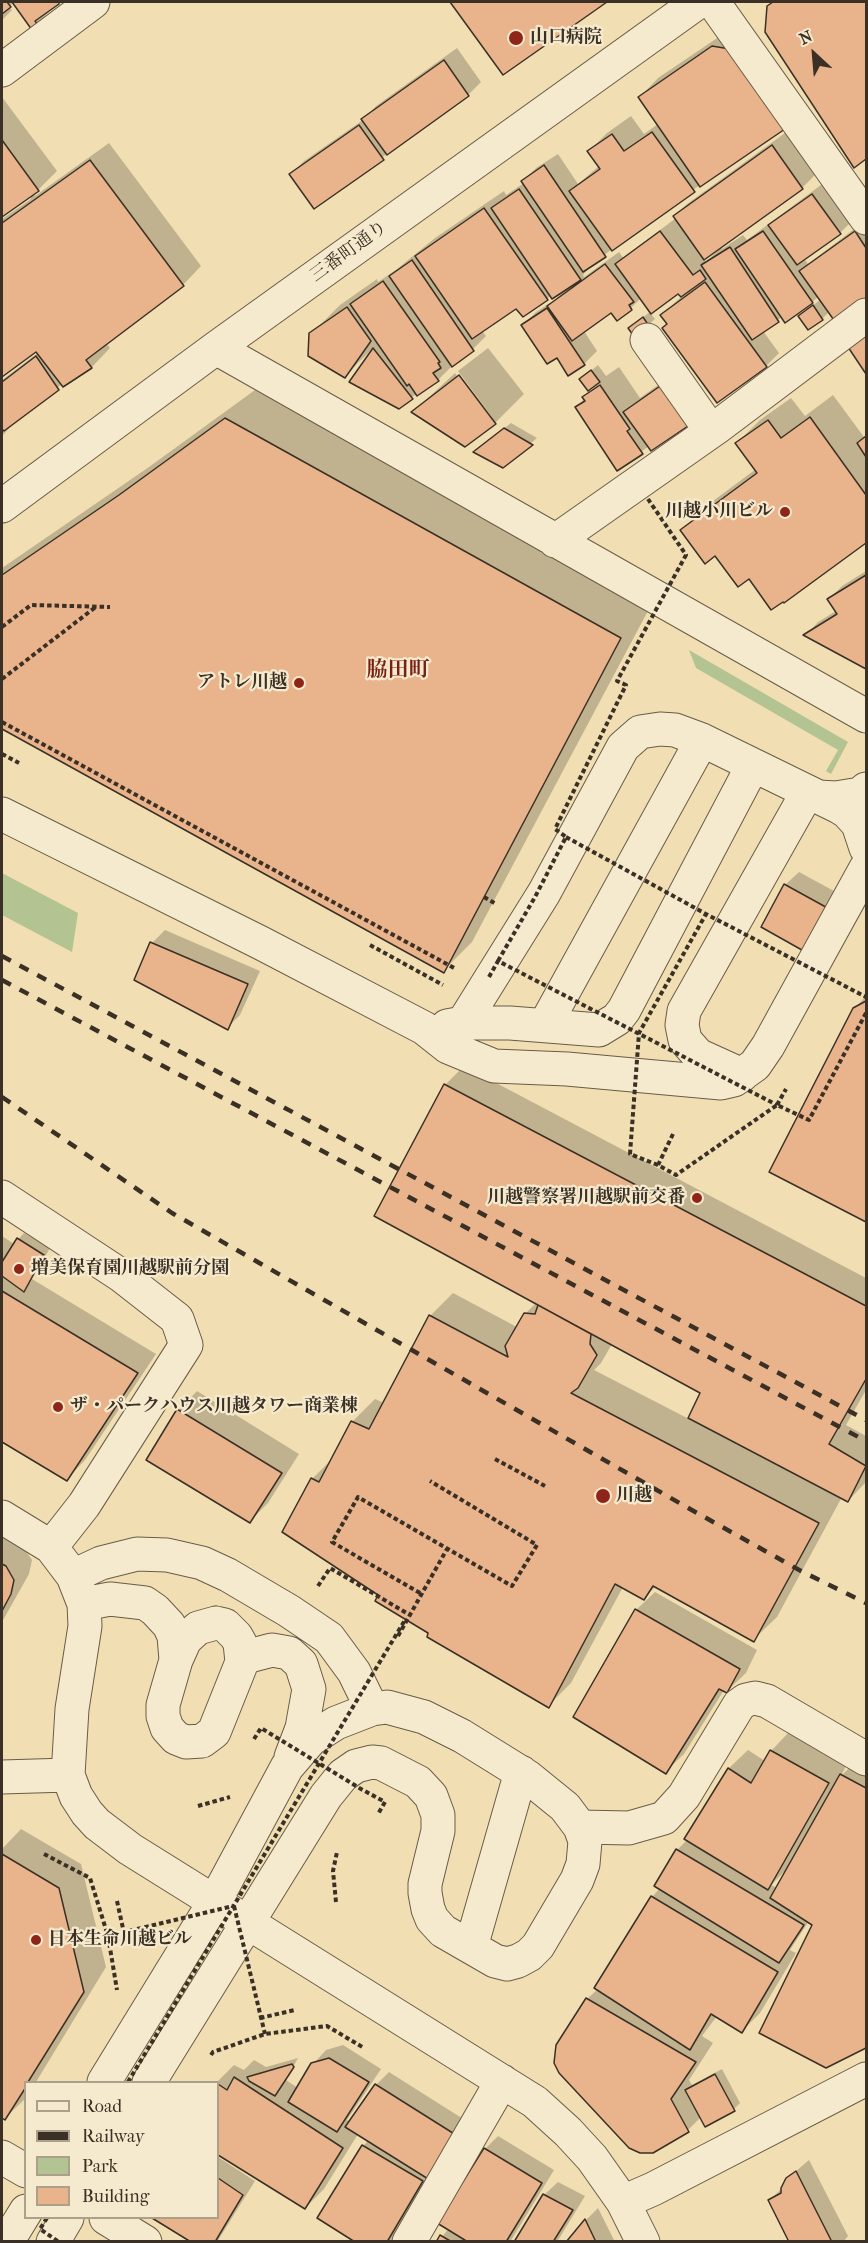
<!DOCTYPE html>
<html>
<head>
<meta charset="utf-8">
<style>
	body { margin:0 }
	#map { position:relative; width:868px; height:2243px; overflow:hidden; background:#f1dfb3; font-family:"IM FELL French Canon",serif }
	canvas { display:block }
	.frame { position:absolute; inset:0; border:3px solid #3a3025; pointer-events:none }
	.legend { position:absolute; left:24px; top:2081px; width:195px; height:138px; box-sizing:border-box; background:#f6eace; border:2px solid #aba08a; margin:0; padding:8px 10px; list-style:none; font-size:18px; color:#3a3025 }
	.legend li { display:flex; align-items:center; gap:12px; height:30px }
	.legend b { width:30px; border:2px solid #aba08a }
	.north { position:absolute; left:784px; top:24px; width:60px; height:60px; -webkit-text-stroke:4px #f6eace; paint-order:stroke; rotate:334deg; font-size:16px; font-weight:700; line-height:24px; text-align:center; color:#3a3025 }
	.north::after { content:''; display:block; margin:auto; width:21px; height:27px; background:#3a3025; clip-path:polygon(50% 0,100% 100%,50% 72%,0 100%) }
</style>
</head>
<body>
<div id="map">
<canvas width="868" height="2243"></canvas>
<div class="frame"></div>
<ul class="legend">
<li><b style="height:8px;background:#f6eace"></b>Road</li>
<li><b style="height:8px;background:#3a3025"></b>Railway</li>
<li><b style="height:16px;background:#b3c391"></b>Park</li>
<li><b style="height:16px;background:#e9b38c"></b>Building</li>
</ul>
<div class="north">N</div>
</div>
<script>
const g = document.querySelector('canvas').getContext('2d');
g.lineJoin = 'round';
function fillPath(path, color) { g.fillStyle = color; g.fill(path, 'evenodd'); }
const toPath = rows => new Path2D(rows.map(r => 'M' + r).join(''));
function trace(path, color, width, dash) { g.strokeStyle = color; g.lineWidth = width; g.lineCap = dash ? 'butt' : 'round'; g.setLineDash(dash || []); g.stroke(path); }
function write(font, color, halo, rows, align = 'center') {
  g.font = font + ' "IM FELL French Canon","Noto Serif JP",serif'; g.lineWidth = 4.5; g.setLineDash([]); g.textBaseline = 'middle'; g.strokeStyle = halo; g.fillStyle = color; for (const [text, x, y, turn = 0] of rows) {
    g.save(); g.translate(x, y); g.rotate((+turn || 0) * Math.PI / 180); g.textAlign = isNaN(turn) ? turn : align; if (halo) g.strokeText(text, 0, 0); g.fillText(text, 0, 0); g.restore();
  }
}
const green = toPath([
	[689,650,848,742,831,774,826,771,838,750,696,668],
	[2,873,78,913,72,952,2,915]
]);
const shadow = toPath([
	[2,2,58,2,48,9,50,11,32,28,14,2,9,7,12,10,2,20],
	[452,2,604,2,503,73],
	[773,2,866,2,866,158,855,166,768,6],
	[732,28,700,185,612,249,592,265,583,275,584,277,619,252,623,258,676,218,674,217,687,204,785,133,815,175,802,188,720,247,722,249,743,235,747,240,825,182,853,220,840,233,804,258,808,264,866,220,866,300,830,311,822,319,800,316,821,299,819,296,809,305,783,316,763,331,779,353,766,366,668,324,662,315,682,296,678,292,650,313,655,319,648,325,630,328,651,311,641,298,631,308,612,311,584,331,597,351,584,364,557,356,523,325,536,312,556,299,564,291,551,295,547,299,517,307,482,331,486,336,473,349,450,366,451,367,438,380,412,397,351,381,374,349,373,348,345,376,311,334,340,305,377,279,378,282,397,269,435,238,504,191,506,195,524,183,523,181,536,168,558,154,578,184,599,166,589,151,607,133,631,116,644,134,658,124,640,97,658,78],
	[717,249,718,250,706,262,703,259],
	[457,48,481,82,468,95,314,207,291,174,304,161,363,120,376,106],
	[2,97,57,171,34,194,35,196,109,143,201,266,183,285,106,343,110,348,92,367,62,384,17,420,2,436,2,380,39,352,36,350,2,376,2,219,31,199,29,196,2,216],
	[488,348,524,394,495,423,413,412,455,373,486,414,492,417,458,371],
	[598,365,606,376,619,367,640,398,676,372,649,446,617,469,577,407,596,385,581,379],
	[255,390,649,609,472,942,443,971,2,728,2,568,149,467],
	[833,395,864,437,866,435,866,541,784,601,682,530,705,507,756,469,737,443,760,420,791,398,805,416],
	[511,423,537,438,503,466,475,452],
	[866,571,866,668,806,635,818,622,836,611,829,599,842,586],
	[799,872,845,897,822,939,785,885],
	[165,930,260,971,240,1015,227,1028,152,943],
	[866,996,866,1220,771,1171,854,1009],
	[464,1066,866,1278,866,1390,846,1425,866,1436,866,1482,848,1501,842,1497,777,1617,753,1640,656,1586,644,1598,623,1587,571,1683,548,1706,430,1633,312,1479,334,1457,352,1422,375,1399,384,1403,430,1316,453,1293,517,1327,525,1314,536,1303,445,1085],
	[612,1344,702,1393,689,1419,594,1370,601,1363],
	[24,1233,50,1248,32,1279,156,1354,85,1460,67,1479,2,1440,2,1236,14,1244],
	[197,1391,299,1454,268,1503,250,1521,179,1410],
	[2,1535,24,1548,32,1560,29,1574,2,1622],
	[655,1592,757,1650,746,1673,727,1691,724,1690,684,1754,665,1772,636,1610],
	[789,1732,847,1764,841,1776,865,1752,866,1753,866,2046,826,2066,814,1925,809,1921,790,1950,796,1953,760,2013,742,2031,717,2016,702,2036,713,2043,689,2080,692,2085,722,2069,740,2103,734,2109,701,2117,688,2130,587,1999,598,1989,652,1897,660,1888,656,1885,677,1850,688,1839,686,1839,729,1768,748,1750,765,1761,771,1751],
	[787,1869,777,1888,771,1885],
	[21,1829,81,1864,106,1967,36,2082,26,2082,26,2098,5,2118,2,2116,2,1849],
	[343,2045,381,2069,347,2120,350,2122,376,2085,389,2072,468,2122,429,2178,390,2242,358,2242,363,2146,369,2140,358,2134,324,2189,305,2208,218,2153,217,2082,234,2065,244,2070,254,2060,266,2067,298,2058,286,2080,298,2088,313,2064,326,2050],
	[498,2136,554,2170,510,2242,438,2242,449,2228,485,2149],
	[218,2157,255,2181,217,2242,194,2242,155,2218,218,2218],
	[809,2160,848,2236,843,2242,791,2242,770,2200,783,2187,787,2179],
	[558,2182,585,2196,557,2242,516,2242,544,2195],
	[598,2208,615,2242,568,2242,586,2220]
]);
const building = toPath([
	[2,2,7,2,11,7,2,14,2,2],
	[12,2,59,2,59,4,35,21,38,25,32,30,12,2],
	[450,2,607,2,503,75,450,2],
	[773,2,866,2,866,159,854,168,765,32,767,6,773,2],
	[712,46,730,49,785,129,700,187,638,97,712,46],
	[444,60,469,96,387,155,361,119,444,60],
	[359,125,384,160,314,209,289,174,359,125],
	[652,132,695,192,612,251,569,191,600,169,587,151,612,134,624,151,652,132],
	[2,140,39,191,2,217,2,140],
	[772,145,803,189,704,260,673,216,772,145],
	[90,160,184,286,86,360,92,368,63,387,36,352,2,377,2,223,90,160],
	[544,165,606,257,583,272,521,181,544,165],
	[519,189,581,280,552,299,491,208,519,189],
	[812,194,841,234,797,265,768,225,812,194],
	[484,208,548,300,523,317,516,309,472,339,415,256,484,208],
	[660,231,693,275,700,270,706,279,681,297,678,294,651,314,615,264,660,231],
	[763,231,813,303,785,323,735,249,763,231],
	[855,231,866,248,866,302,836,323,799,271,855,231],
	[730,247,779,322,752,340,701,265,730,247],
	[412,260,474,351,452,367,389,276,412,260],
	[605,264,634,302,629,305,632,310,617,321,611,313,572,341,547,306,605,264],
	[383,281,440,362,438,363,441,368,433,373,439,381,417,396,409,384,407,386,350,304,383,281],
	[705,282,767,367,717,403,662,328,667,324,660,315,705,282],
	[813,305,823,320,808,330,798,316,813,305],
	[347,307,371,341,345,378,308,356,309,333,347,307],
	[547,308,585,365,568,376,557,358,547,364,521,325,547,308],
	[643,317,649,326,635,338,628,328,643,317],
	[866,334,866,374,848,347,866,334],
	[373,348,413,399,399,409,349,382,373,348],
	[36,356,59,390,4,431,2,429,2,382,36,356],
	[591,370,600,382,588,391,579,379,591,370],
	[459,375,496,424,465,447,411,412,459,375],
	[663,384,691,424,651,451,623,412,663,384],
	[600,385,630,429,627,431,643,454,617,471,575,407,585,401,582,397,600,385],
	[810,417,866,495,866,543,784,603,783,602,771,610,749,579,738,587,715,556,705,564,680,530,757,473,735,443,768,420,781,438,810,417],
	[225,418,621,638,444,973,2,729,2,575,119,495,225,418],
	[504,428,533,445,503,468,473,452,504,428],
	[866,436,866,457,857,443,866,436],
	[866,575,866,669,803,635,837,614,827,599,866,575],
	[784,884,833,911,809,954,761,927,784,884],
	[150,942,248,984,228,1030,134,980,150,942],
	[866,1001,866,1222,769,1172,853,1008,866,1001],
	[444,1084,866,1306,866,1379,829,1444,866,1466,848,1502,688,1418,700,1393,374,1216,444,1084],
	[17,1238,44,1255,24,1292,2,1276,2,1262,17,1238],
	[2,1291,138,1373,67,1481,2,1442,2,1291],
	[538,1305,591,1334,590,1344,597,1355,578,1388,571,1393,819,1523,754,1642,653,1586,644,1600,615,1584,549,1708,427,1637,428,1633,375,1601,378,1595,282,1532,311,1478,319,1482,351,1421,369,1429,429,1315,508,1357,505,1346,524,1313,535,1314,538,1305],
	[177,1409,282,1473,250,1523,146,1460,177,1409],
	[2,1564,6,1566,14,1580,11,1594,2,1611,2,1564],
	[635,1609,740,1669,727,1693,719,1689,666,1774,573,1717,635,1609],
	[770,1750,829,1783,768,1890,684,1839,728,1768,751,1783,770,1750],
	[840,1774,866,1788,866,2048,826,2068,759,2033,812,1925,770,1898,840,1774],
	[676,1849,804,1925,779,1963,654,1886,676,1849],
	[2,1854,59,1888,84,1992,28,2082,26,2082,26,2087,5,2120,2,2118,2,1854],
	[651,1896,778,1972,742,2033,711,2014,690,2050,594,1988,651,1896],
	[586,1998,696,2062,671,2099,689,2132,653,2153,640,2153,629,2148,559,2073,554,2063,556,2045,586,1998],
	[329,2058,369,2082,337,2132,288,2102,311,2063,329,2058],
	[292,2064,294,2067,275,2096,249,2081,247,2077,292,2064],
	[715,2074,735,2111,705,2127,685,2090,715,2074],
	[234,2077,343,2148,305,2209,218,2155,218,2084,227,2090,234,2077],
	[375,2084,456,2135,433,2182,345,2127,375,2084],
	[362,2145,423,2181,387,2242,355,2242,317,2218,362,2145],
	[484,2148,542,2183,506,2242,468,2242,437,2223,484,2148],
	[796,2171,832,2242,789,2242,768,2200,781,2193,781,2188,786,2178,796,2171],
	[218,2178,243,2195,215,2242,191,2242,152,2218,218,2218,218,2178],
	[543,2194,573,2210,553,2242,514,2242,543,2194],
	[585,2219,596,2242,566,2242,585,2219],
	[440,2235,452,2242,436,2242,440,2235]
]);
const path = toPath([
	[2,627,31,605,110,607],
	[2,679,97,606],
	[2,722,456,969],
	[2,754,19,763],
	[484,897,496,904],
	[370,945,443,985],
	[777,1105,786,1089],
	[673,1134,658,1165,676,1175,777,1105,809,1120,866,1013],
	[495,1459,545,1486],
	[318,1586,330,1568,410,1615],
	[420,1593,332,1542,358,1497,512,1586,537,1545,430,1481],
	[398,1636,447,1549],
	[198,1806,230,1797],
	[44,1854,90,1878,108,1936,117,1990],
	[117,1901,124,1933],
	[336,1902,333,1871,337,1852],
	[260,2018,295,2010],
	[211,2055,213,2052,265,2034,327,2026,364,2048]
]);
const minor = toPath([
	[713,2,866,218],
	[2,70,93,2],
	[647,340,711,431],
	[216,348,866,716],
	[2,506,216,348,698,2],
	[555,541,716,428,866,315],
	[818,797,836,798,860,794,866,789],
	[2,814,261,943,424,1028,448,1047,494,1066,567,1069,721,1083,734,1080,755,1065,768,1046,866,868],
	[463,1023,544,893,623,747,640,732,660,729,675,730,702,740,839,807,847,812,858,824,866,848],
	[545,1025,702,740],
	[447,1026,463,1023,510,1023,599,1030,617,1019,624,1010,753,765],
	[742,1075,698,1055,685,1040,682,1025,684,1011,807,793],
	[2,1197,122,1276,177,1319,186,1345,84,1505,51,1547],
	[2,1517,51,1547,73,1576,84,1604,85,1626,72,1709,68,1775,76,1796,87,1813,97,1824,130,1849,535,2102,568,2132,592,2158,623,2202,643,2242],
	[73,1576,101,1563,137,1554,167,1555,202,1563,228,1575,289,1611,329,1638,354,1672,372,1709],
	[84,1604,110,1599,145,1603,155,1610,169,1625,174,1636,176,1660],
	[216,1623,225,1625,236,1636,240,1643,242,1662,214,1732,202,1741,186,1742,176,1738,167,1728,163,1716,163,1705,176,1660,185,1640,198,1628,216,1623],
	[242,1662,249,1656,272,1650,289,1653,301,1664,309,1689,302,1728,291,1757],
	[2,1777,68,1775],
	[580,1827,629,1828,664,1818,684,1796,739,1705,746,1700,755,1698,767,1701,866,1759],
	[471,1947,521,1772],
	[104,2082,215,1901,287,1767,311,1739,336,1723,372,1709,387,1707,424,1717,462,1736,528,1777,565,1807,580,1827,585,1841,583,1864,577,1880,538,1946,529,1955,518,1961,507,1964,495,1961,443,1931,432,1919,428,1909,425,1893,425,1884,438,1831,438,1815,431,1796,418,1782,381,1763,372,1762,356,1766,343,1775,326,1796,149,2082],
	[2,2157,26,2171],
	[623,2202,653,2189,866,2079],
	[106,2218,145,2242],
	[7,2242,26,2211],
	[53,2242,67,2218],
	[409,2242,502,2081]
]);
const rail = toPath([
	[2,956,866,1420],
	[2,980,866,1441],
	[2,1097,172,1213,690,1509,801,1571,866,1603]
]);
const pathBridge = toPath([
	[566,837,706,914,866,997],
	[498,961,535,897,566,837,555,829,626,685,617,681,686,555,648,499],
	[489,977,498,961,777,1105],
	[658,1165,630,1154,639,1033,706,914],
	[254,1739,261,1728,361,1789,385,1802,378,1814],
	[234,1906,265,2034],
	[108,1936,233,1906],
	[128,2082,405,1620],
	[47,2218,40,2229,59,2242]
]);
const markers = [
	[516,38,8,"#8f2418"],
	[785,512,6,"#8f2418"],
	[299,683,6,"#8f2418"],
	[697,1198,6,"#8f2418"],
	[19,1269,6,"#8f2418"],
	[58,1407,6,"#8f2418"],
	[603,1496,8,"#8f2418"],
	[36,1940,6,"#8f2418"]
];
const poiNames = [
	["山口病院",530,38],
	["川越小川ビル",773,512,"right"],
	["アトレ川越",287,683,"right"],
	["川越警察署川越駅前交番",685,1198,"right"],
	["増美保育園川越駅前分園",31,1269],
	["ザ・パークハウス川越タワー商業棟",70,1407],
	["川越",616,1496],
	["日本生命川越ビル",48,1940]
];
const streetNames = [
	["三番町通り",349,252,-36]
];
const quarterNames = [
	["脇田町",398,671]
];
fillPath(green, '#b3c391');
fillPath(shadow, '#0003');
fillPath(building, '#e9b38c');
trace(building, '#3a3025', 1.5);
trace(minor, '#685c48', 35);
trace(path, '#3a3025', 4, [4.5, 3]);
trace(minor, '#f6eace', 33);
trace(rail, '#3a3025', 4.5, [10, 10]);
trace(pathBridge, '#3a3025', 4, [4.5, 3]);
for (const [x, y, r, color] of markers) { const dot = new Path2D(); dot.arc(x, y, r, 0, 2 * Math.PI); g.fillStyle = color; g.fill(dot); trace(dot, '#f6eace', 2); }
write('bold 18px', '#3a3025', '#f6eace', poiNames, 'left');
write('18px', '#3a3025', '#f6eace', streetNames);
write('bold 21px', '#7a1f14', '#f6eace', quarterNames);
</script>
</body>
</html>
